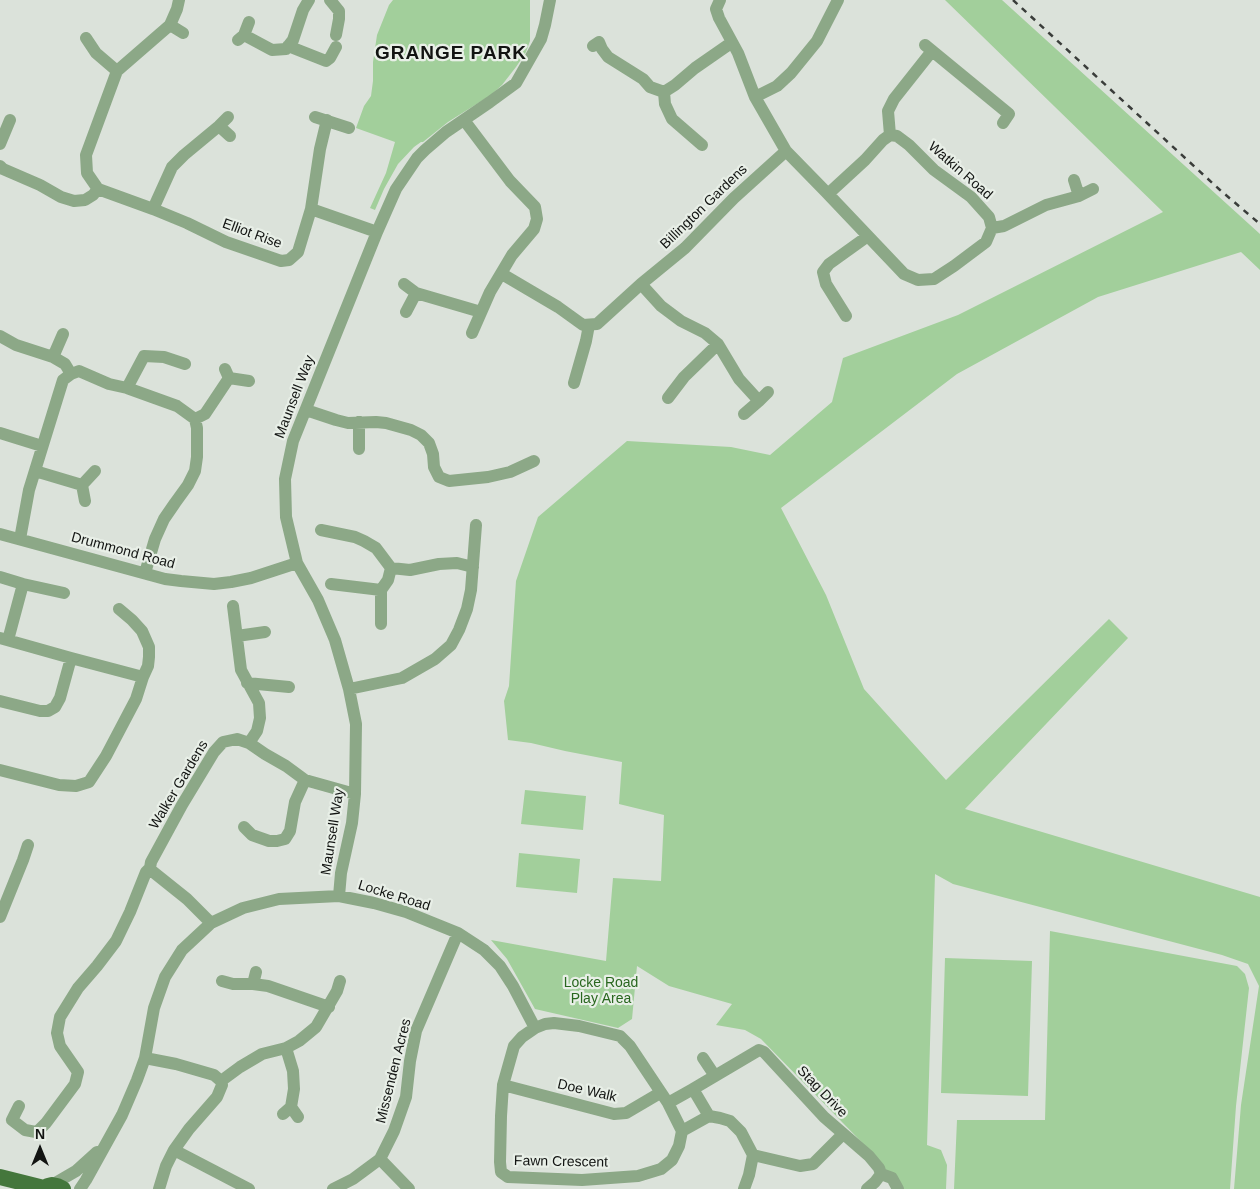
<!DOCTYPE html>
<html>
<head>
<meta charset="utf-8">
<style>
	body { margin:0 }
	#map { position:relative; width:1260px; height:1189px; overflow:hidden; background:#dbe2da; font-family:Arial,sans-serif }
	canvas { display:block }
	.north { position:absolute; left:15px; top:1124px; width:50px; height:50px; -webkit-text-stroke:4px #e8efe7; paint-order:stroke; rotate:0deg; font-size:14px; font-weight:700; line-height:20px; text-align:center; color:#121412 }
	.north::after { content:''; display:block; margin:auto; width:18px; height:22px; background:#121412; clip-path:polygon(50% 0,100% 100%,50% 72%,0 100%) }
</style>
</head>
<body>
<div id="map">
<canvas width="1260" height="1189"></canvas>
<div class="north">N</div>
</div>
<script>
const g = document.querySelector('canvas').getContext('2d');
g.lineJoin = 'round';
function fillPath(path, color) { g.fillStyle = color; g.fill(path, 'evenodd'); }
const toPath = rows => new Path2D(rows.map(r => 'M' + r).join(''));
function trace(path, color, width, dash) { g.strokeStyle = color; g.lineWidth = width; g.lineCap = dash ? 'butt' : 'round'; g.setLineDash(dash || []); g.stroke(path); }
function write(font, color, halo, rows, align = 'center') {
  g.font = font + ' Arial,sans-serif'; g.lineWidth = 4.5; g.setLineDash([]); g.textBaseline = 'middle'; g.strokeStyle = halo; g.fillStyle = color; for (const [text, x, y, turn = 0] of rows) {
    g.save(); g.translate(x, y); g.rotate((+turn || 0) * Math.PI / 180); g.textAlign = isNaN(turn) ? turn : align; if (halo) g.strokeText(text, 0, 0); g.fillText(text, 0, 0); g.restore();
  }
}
const green = toPath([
	[393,0,530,0,530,41,526,52,516,67,502,85,491,95,448,122,423,142,421,142,414,147,398,164,384,189,375,210,370,208,386,173,395,142,356,128,364,106,371,96,373,81,373,62,377,35,389,5],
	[945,0,1002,0,1260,234,1260,270,1241,252,1098,297,957,374,781,508,826,595,864,689,946,780,1109,619,1128,638,965,809,1260,897,1260,1189,1234,1189,1241,1105,1259,986,1248,964,1222,955,953,884,935,874,927,1145,941,1150,947,1165,946,1189,894,1189,882,1163,761,1039,745,1030,716,1025,732,1004,669,986,637,966,632,1019,618,1028,535,1009,507,959,491,940,606,961,613,878,661,881,664,815,619,804,622,762,565,751,531,743,508,740,504,701,509,686,516,581,538,517,627,441,731,447,770,455,832,402,843,358,958,315,1163,212],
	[525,790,586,796,583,830,521,824],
	[519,853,580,859,577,893,516,887],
	[1050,931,1237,966,1245,974,1249,988,1236,1106,1230,1189,954,1189,957,1120,1045,1120],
	[945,958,1032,961,1028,1096,941,1093]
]);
const minor = toPath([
	[179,0,177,9,170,25,117,71,86,155,87,173,98,189,153,209,187,223,226,242,281,261,289,260,298,252,311,209,320,149,327,120],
	[330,0,339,11,339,19,336,35],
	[720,0,716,9,719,18,738,53,755,97,786,151,828,194],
	[170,25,183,33],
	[244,35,272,50,286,49,293,40,303,10,309,0],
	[86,38,96,53,117,71],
	[238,40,244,35,249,22],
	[925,45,1009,114,1003,123],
	[288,46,326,61,330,58,336,47],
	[593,46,599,42,602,49,608,57,643,79,650,87,664,92,675,85,695,68,731,43],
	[664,92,665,104,672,119,702,145],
	[755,97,777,86,791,73,817,41,838,0],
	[315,117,349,128],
	[464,120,510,181,535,207,537,219,534,229,512,255,490,292,472,333],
	[219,126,230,136],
	[890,135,897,136,909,145,934,170,971,197,989,217,992,228,986,242,954,266,934,279,918,280,904,274,828,194,865,160,883,140,890,135],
	[890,135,888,111,894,99,932,51],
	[0,144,10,120],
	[0,166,3,169,40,185,61,197,74,201,85,200,93,195,98,189],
	[1074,180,1079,196],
	[153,209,172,167,184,155,219,126,228,117],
	[311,209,377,232],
	[992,228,1004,226,1046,205,1079,196,1093,189],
	[502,274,558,307,583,325,597,324,641,284,685,248,734,198,786,151],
	[404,284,416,293,481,312],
	[641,284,661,306,681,321,705,333,718,344,739,379,759,401,768,392],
	[406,312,416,293],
	[846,316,826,284,823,272,829,264,868,236],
	[0,336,16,345,53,357,65,364,71,374],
	[53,357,63,334],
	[229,378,249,381],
	[574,383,586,341,589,325],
	[127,388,144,356,164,357,185,364],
	[668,398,684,377,718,344],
	[306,410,336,420,348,423,376,422,386,423,411,430,421,435,429,443,433,454,434,467,439,477,449,481,488,477,510,472,534,461],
	[744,414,759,401],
	[195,419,205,414,229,378,225,369],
	[359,422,359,449],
	[0,433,42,446],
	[35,471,82,485,95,471],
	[82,485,85,501],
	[321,530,355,537,364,541,376,548,391,568,410,570,439,564,457,563,473,567],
	[0,534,165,579,181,581,214,584,231,582,251,578,297,563],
	[20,539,29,490,63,380,71,374,79,371,109,384,127,388,177,406,195,419,197,428,197,457,195,471,188,485,175,503,164,519,155,539,145,573],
	[0,577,23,584,64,593],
	[331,584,381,590],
	[233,606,241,670,259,703,260,718,257,731,249,743],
	[119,609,132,620,142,631,149,647,149,657,148,666,143,677],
	[381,624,381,590,388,580,391,568],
	[237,636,265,632],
	[0,638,71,658,143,677,136,699,106,756,89,782,76,786,59,785,0,770],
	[8,640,23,584],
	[247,683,289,687],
	[349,689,402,678,435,659,451,645,459,630,467,609,471,590,476,525],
	[0,701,40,711,48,711,55,707,60,698,71,658],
	[244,827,252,835,269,841,277,841,285,839,290,831,295,802,305,780],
	[339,896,341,873,352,823,355,794,356,724,349,689,335,640,318,600,297,563,286,517,285,479,293,441,377,232,396,189,417,158,425,150,446,132,490,102,516,83,541,39,545,25,550,0],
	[0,917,23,860,28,845],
	[211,923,187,899,152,871,150,868,151,862,182,805,214,752,223,742,237,739,249,743,265,754,286,766,305,780,355,794],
	[222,981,233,984,253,984,268,986,329,1007],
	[253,984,256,972],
	[145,1058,176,1064,214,1075,221,1081,222,1085,217,1097,189,1129,174,1150,166,1166,159,1189],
	[703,1058,715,1076],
	[221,1081,240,1067,262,1054,286,1048,299,1041,316,1027,337,991,340,981],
	[503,1085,614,1114,626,1113,660,1093],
	[693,1089,759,1050,764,1052,824,1117,869,1156,879,1168,881,1174,892,1178,898,1189],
	[693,1089,709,1116,682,1131,668,1103,693,1089],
	[668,1103,630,1046,620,1036,579,1026,554,1023,545,1024,535,1028,522,1037,514,1046,503,1085,501,1116,500,1162,501,1172,508,1177,582,1180,638,1176,661,1169,672,1160,679,1146,682,1131],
	[19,1106,12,1120,25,1130,36,1132,39,1130,46,1123,75,1084,78,1072,60,1046,57,1033,60,1017,78,988,97,966,116,941,130,912,146,872,150,868],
	[291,1107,298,1117],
	[283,1114,291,1107,294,1089,293,1071,286,1048],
	[709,1116,720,1118,730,1121,741,1132,753,1155,749,1175,744,1189],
	[174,1150,249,1189],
	[753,1155,800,1166,813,1164,843,1134],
	[380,1159,409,1189],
	[52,1185,76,1171,97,1152],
	[80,1189,86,1180,122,1115,137,1080,145,1058,154,1008,165,977,182,950,211,923,243,908,279,899,339,896,374,903,406,912,458,933,484,950,500,966,513,986,535,1028],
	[333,1189,353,1179,380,1159,394,1131,406,1097,410,1061,416,1031,458,933],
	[867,1189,875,1182,881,1174]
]);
const major = toPath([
	[0,1177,44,1188],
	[42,1189,48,1186,52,1185,57,1186,63,1189]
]);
const rail = toPath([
	[1013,0,1220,190,1260,224]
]);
const streetNames = [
	["Watkin Road",960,171,41],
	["Billington Gardens",704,207,-44],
	["Elliot Rise",252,234,20],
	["Maunsell Way",295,397,-69],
	["Drummond Road",123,551,15],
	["Walker Gardens",179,785,-59],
	["Maunsell Way",333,832,-81],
	["Locke Road",394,896,17],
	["Missenden Acres",394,1071,-76],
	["Doe Walk",587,1091,13],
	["Stag Drive",822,1092,46],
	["Fawn Crescent",561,1162,1]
];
const parkNames = [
	["Locke Road",601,983],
	["Play Area",601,999]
];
const districtNames = [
	["GRANGE PARK",451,54]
];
fillPath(green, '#a2cf9b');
trace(minor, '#8ca887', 12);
trace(major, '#44773c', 16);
trace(rail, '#3a3d3a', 2.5, [6, 6]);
write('14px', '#121412', '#e8efe7', streetNames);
write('14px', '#29671f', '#e8efe7', parkNames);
g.letterSpacing = '1px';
write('bold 19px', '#121412', '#e8efe7', districtNames);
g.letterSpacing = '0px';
</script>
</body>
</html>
